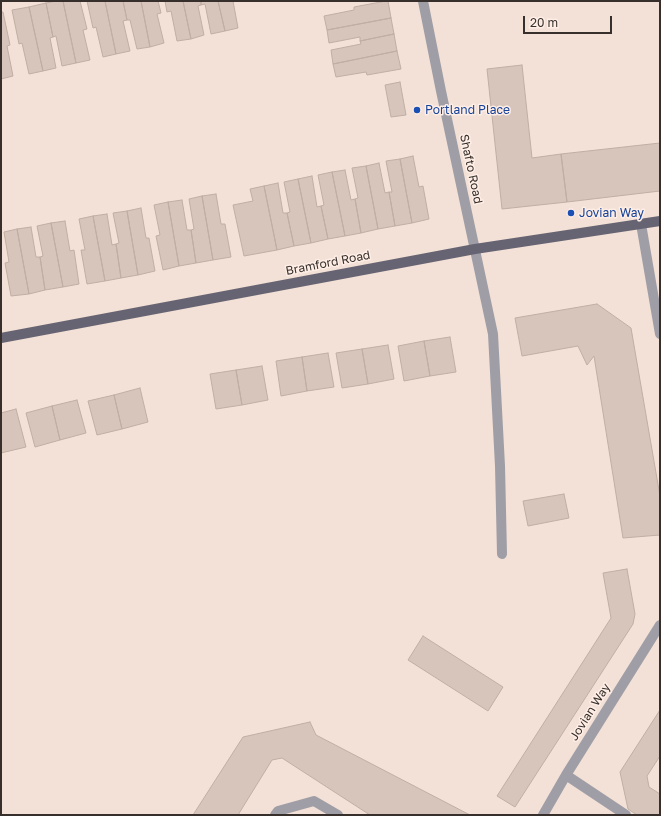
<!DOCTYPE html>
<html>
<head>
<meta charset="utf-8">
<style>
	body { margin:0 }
	#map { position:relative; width:661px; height:816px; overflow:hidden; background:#f3e0d6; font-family:"Golos Text",sans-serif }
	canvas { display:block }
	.frame { position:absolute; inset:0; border:2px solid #362f2b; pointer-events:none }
	.scale { position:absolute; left:523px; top:16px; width:89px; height:18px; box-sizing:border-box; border:2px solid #362f2b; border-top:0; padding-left:5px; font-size:12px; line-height:14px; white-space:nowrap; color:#362f2b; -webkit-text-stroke:3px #feeee6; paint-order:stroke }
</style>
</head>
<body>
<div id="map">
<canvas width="661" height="816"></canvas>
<div class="frame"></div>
<div class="scale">20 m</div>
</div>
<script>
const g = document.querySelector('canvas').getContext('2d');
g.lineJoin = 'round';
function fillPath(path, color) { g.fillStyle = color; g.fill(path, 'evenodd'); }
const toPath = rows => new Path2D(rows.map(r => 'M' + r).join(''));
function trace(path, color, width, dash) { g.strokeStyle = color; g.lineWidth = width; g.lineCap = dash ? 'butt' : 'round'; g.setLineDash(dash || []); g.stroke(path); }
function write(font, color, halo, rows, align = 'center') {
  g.font = font + ' "Golos Text",sans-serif'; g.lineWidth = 3; g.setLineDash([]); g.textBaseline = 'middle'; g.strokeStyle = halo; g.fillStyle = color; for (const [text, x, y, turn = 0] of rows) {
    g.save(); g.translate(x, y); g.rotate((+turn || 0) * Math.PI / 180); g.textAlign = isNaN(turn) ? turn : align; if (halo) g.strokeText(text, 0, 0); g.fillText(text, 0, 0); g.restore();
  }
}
const building = toPath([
	[56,1,63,1,76,63,62,66,56,36,53,37,46,3,56,1],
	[63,1,80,1,87,29,83,30,90,60,76,63,63,1],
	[87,1,105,1,116,54,103,57,96,27,93,28,87,1],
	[105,1,123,1,127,20,123,21,130,51,116,54,105,1],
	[123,1,141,1,150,47,137,49,130,20,127,20,123,1],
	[141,1,158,1,161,13,157,14,164,43,150,47,141,1],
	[165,1,183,1,191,39,177,41,171,11,167,12,165,1],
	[183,1,201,1,201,5,198,6,204,35,191,39,183,1],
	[201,1,218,1,225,31,211,34,205,4,201,5,201,1],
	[218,1,233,1,238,28,225,31,218,1],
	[386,1,388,1,391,18,327,30,324,16,354,10,354,7,386,1],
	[46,3,53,37,50,38,56,68,43,71,29,7,46,3],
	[29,7,43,71,29,74,22,43,19,44,12,10,29,7],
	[1,12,3,12,10,45,7,46,13,76,1,79,1,12],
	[391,18,394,34,360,41,360,37,329,43,327,30,391,18],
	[394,34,397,51,333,64,331,50,361,44,360,41,394,34],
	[397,51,401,69,367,75,366,72,336,77,333,64,397,51],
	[522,65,532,158,561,154,567,202,502,209,487,69,522,65],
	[400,82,406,115,391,117,385,85,400,82],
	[660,143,660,191,567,202,561,154,660,143],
	[413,156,419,187,423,186,429,219,412,223,400,159,413,156],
	[400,159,412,223,395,226,389,192,392,192,386,161,400,159],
	[379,163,385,193,389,192,395,226,378,229,366,166,379,163],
	[366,166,378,229,361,233,355,199,358,198,352,168,366,166],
	[345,170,351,200,355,199,361,233,345,236,332,172,345,170],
	[332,172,345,236,328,239,321,206,324,205,318,175,332,172],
	[312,176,317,207,321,206,328,239,311,243,298,179,312,176],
	[298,179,311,243,294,246,287,213,290,212,284,182,298,179],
	[278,183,283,213,287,213,294,246,277,250,264,186,278,183],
	[264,186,277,250,244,256,233,205,253,201,250,189,264,186],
	[216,194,221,224,225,224,231,257,213,260,202,196,216,194],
	[202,196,213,260,196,263,191,230,194,229,189,199,202,196],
	[182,200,187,230,191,230,196,263,179,266,168,202,182,200],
	[168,202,179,266,163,270,156,236,160,235,154,205,168,202],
	[141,208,146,238,149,238,155,271,138,275,127,211,141,208],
	[127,211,138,275,121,278,116,244,119,243,113,213,127,211],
	[107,214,112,245,116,244,121,278,105,281,93,216,107,214],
	[93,216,105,281,87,284,81,250,85,250,79,219,93,216],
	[65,221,70,251,74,250,79,284,63,287,51,223,65,221],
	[51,223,63,287,45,290,40,257,43,256,37,226,51,223],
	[31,227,36,257,40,257,45,290,29,294,17,229,31,227],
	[17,229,29,294,11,296,5,263,9,262,4,232,17,229],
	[597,304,631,328,660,496,660,535,623,538,594,356,587,365,578,346,522,356,515,318,597,304],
	[450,337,456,372,430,376,424,341,450,337],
	[424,341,430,376,404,381,398,346,424,341],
	[388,345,394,379,368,384,362,349,388,345],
	[362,349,368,384,342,388,336,353,362,349],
	[328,353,334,387,307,391,302,357,328,353],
	[302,357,307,391,281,396,276,361,302,357],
	[262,366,268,400,242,405,236,370,262,366],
	[236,370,242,405,216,409,210,374,236,370],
	[140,388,148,422,122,429,114,395,140,388],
	[114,395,122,429,97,435,88,401,114,395],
	[77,400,86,433,60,440,52,406,77,400],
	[52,406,60,440,35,447,26,413,52,406],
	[16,409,26,447,1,453,1,413,16,409],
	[564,494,569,518,528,526,523,501,564,494],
	[627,569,635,614,633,624,515,807,497,796,611,618,603,573,627,569],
	[423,636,503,687,488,711,408,660,423,636],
	[660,710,660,756,647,776,649,787,660,794,660,815,637,815,628,809,620,772,660,710],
	[310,722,316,735,470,815,370,815,282,758,272,760,238,815,193,815,243,737,310,722]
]);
const minor = toPath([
	[423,1,441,91,493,334,500,466,502,554],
	[641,224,660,334],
	[566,775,626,815],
	[275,815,278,811,314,801,338,815],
	[543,815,566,775,660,625]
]);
const major = toPath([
	[1,338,475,249,660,221]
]);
const markers = [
	[417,110,4,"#1a4fb4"],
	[571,213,4,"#1a4fb4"]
];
const transitNames = [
	["Portland Place",425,110],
	["Jovian Way",579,213]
];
const streetNames = [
	["Shafto Road",471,169,78],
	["Bramford Road",328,263,-11],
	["Jovian Way",590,712,-58]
];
fillPath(building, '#d7c4ba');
trace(building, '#c0aea4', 1);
trace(minor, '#9f9ea6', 10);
trace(major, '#666472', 10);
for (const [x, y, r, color] of markers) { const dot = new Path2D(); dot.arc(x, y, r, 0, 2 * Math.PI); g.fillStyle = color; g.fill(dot); trace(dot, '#feeee6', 1.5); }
write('12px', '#164399', '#feeee6', transitNames, 'left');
write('12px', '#362f2b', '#feeee6', streetNames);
</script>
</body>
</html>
